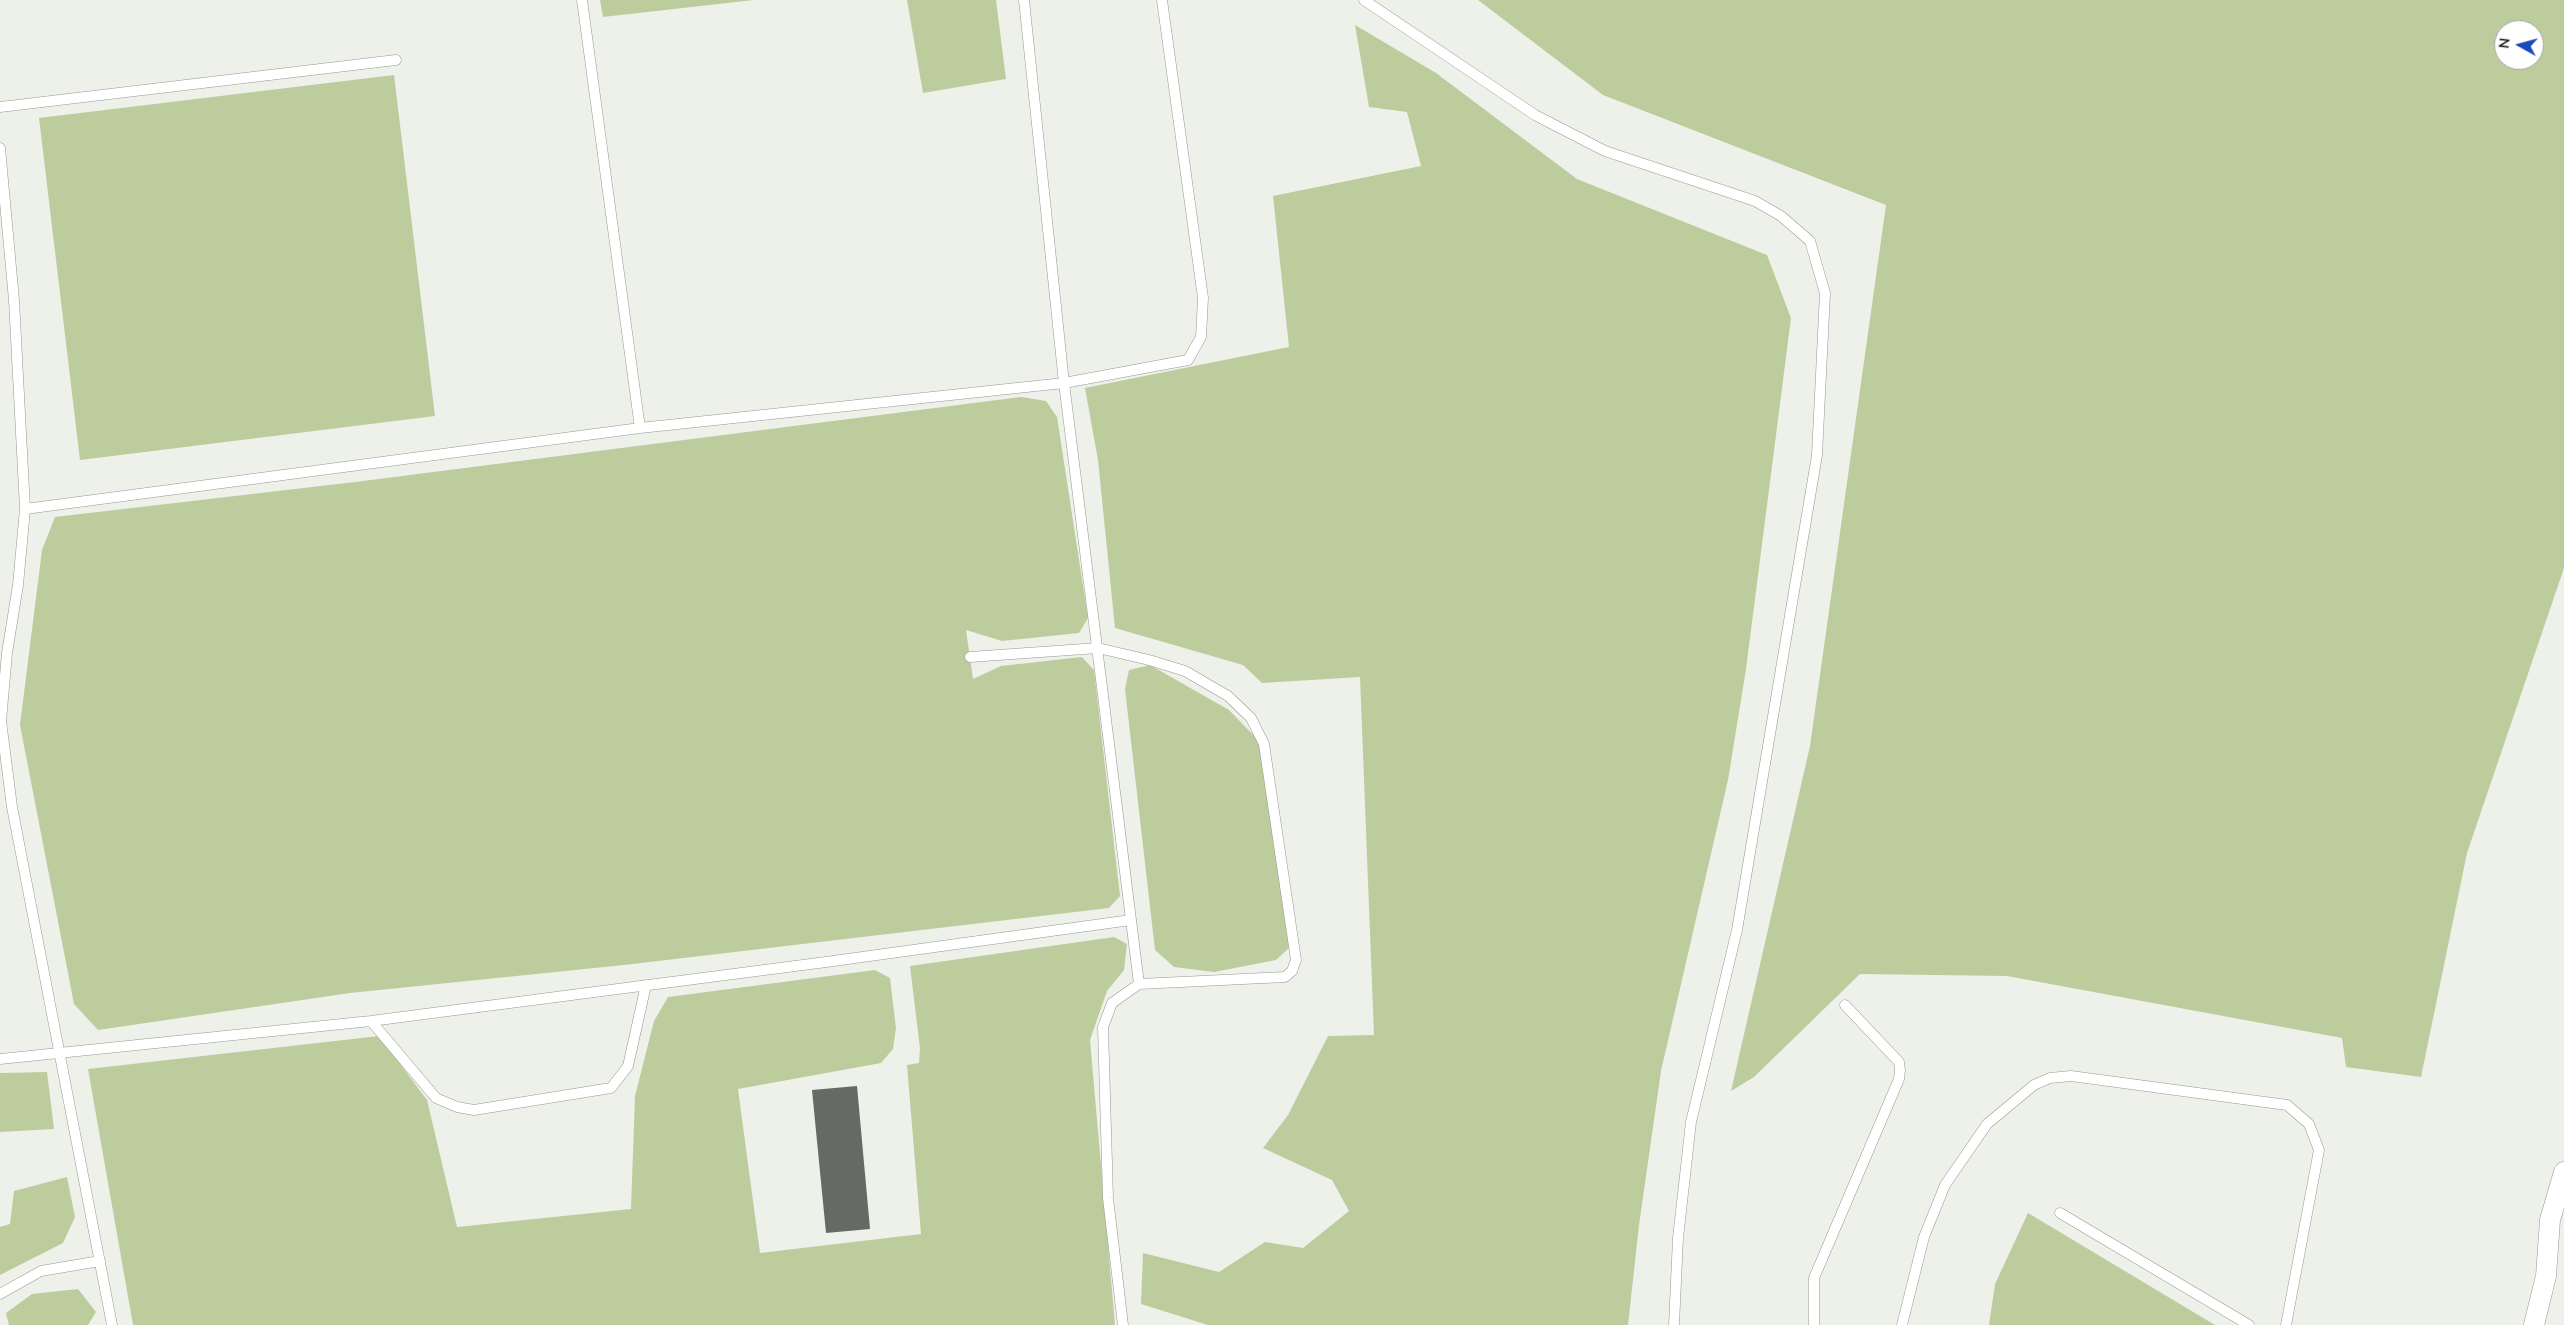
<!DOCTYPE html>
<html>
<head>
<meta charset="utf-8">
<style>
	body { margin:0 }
	#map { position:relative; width:2564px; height:1325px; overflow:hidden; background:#eef0ea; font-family:"Nunito Sans",sans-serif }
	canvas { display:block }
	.north { position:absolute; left:2494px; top:20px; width:50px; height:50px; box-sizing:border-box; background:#fff; border:1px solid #a5a5a5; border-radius:50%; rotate:277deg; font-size:14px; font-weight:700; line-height:20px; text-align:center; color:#1e1f1d }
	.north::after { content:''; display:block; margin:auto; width:18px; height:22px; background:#184bb8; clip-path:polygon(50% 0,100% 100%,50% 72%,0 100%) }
</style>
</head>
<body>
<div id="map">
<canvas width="2564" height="1325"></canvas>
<div class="north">N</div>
</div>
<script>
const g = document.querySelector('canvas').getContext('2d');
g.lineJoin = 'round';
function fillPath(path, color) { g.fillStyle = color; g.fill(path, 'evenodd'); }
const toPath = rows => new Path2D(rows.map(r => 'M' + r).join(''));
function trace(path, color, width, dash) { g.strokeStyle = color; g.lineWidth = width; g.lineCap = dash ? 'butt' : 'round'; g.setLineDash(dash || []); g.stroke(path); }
const green = toPath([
	[600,0,754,0,603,17],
	[907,0,996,0,1006,79,923,93],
	[1478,0,2564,0,2564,568,2467,853,2421,1077,2346,1067,2342,1038,2007,976,1860,974,1754,1077,1731,1091,1810,746,1886,205,1603,95],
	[2504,30,2534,30,2534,60,2504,60],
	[1355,25,1436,73,1577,179,1767,255,1791,318,1746,669,1728,780,1661,1071,1639,1225,1628,1325,1208,1325,1141,1304,1143,1253,1219,1272,1265,1242,1303,1248,1349,1211,1332,1180,1263,1148,1288,1115,1328,1036,1374,1035,1360,677,1262,683,1243,665,1115,628,1098,460,1085,388,1289,347,1273,196,1421,166,1407,112,1369,107],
	[394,75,435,416,80,460,39,118],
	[1021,397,1046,401,1057,417,1088,618,1079,633,1002,641,966,630,973,679,1001,666,1082,657,1094,670,1120,896,1109,908,624,965,350,993,98,1030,74,1004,20,725,42,550,55,517,355,482],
	[1150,665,1229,710,1262,744,1289,948,1276,960,1214,972,1174,967,1155,950,1125,689,1129,670],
	[1114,937,1127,944,1124,970,1107,991,1090,1040,1115,1325,133,1325,88,1069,379,1036,427,1100,457,1227,631,1209,635,1096,654,1021,668,997,875,970,890,978,896,1028,893,1049,881,1063,738,1089,760,1253,921,1234,907,1065,919,1063,920,1049,910,966],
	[47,1072,54,1129,0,1132,0,1073],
	[67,1177,75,1217,63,1243,0,1275,0,1227,10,1224,14,1191],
	[2028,1213,2215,1325,1989,1325,1995,1284],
	[78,1289,96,1312,88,1325,9,1325,6,1313,32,1294]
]);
const building = toPath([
	[857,1086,870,1229,826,1233,812,1090]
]);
const service = toPath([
	[582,0,640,428],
	[1024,0,1064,383,1139,984],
	[1364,0,1535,115,1605,151,1755,201,1781,216,1810,241,1825,293,1817,455,1737,930,1691,1122,1678,1238,1674,1325],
	[0,107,396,60],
	[0,148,14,300,25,509,18,585,7,653,1,721,12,807,112,1325],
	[25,509,640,428,1064,383,1188,360,1201,337,1203,298,1162,0],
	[970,657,1098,648,1149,660,1185,671,1228,696,1251,718,1264,744,1296,960,1292,971,1285,977,1139,984,1112,1003,1103,1027,1108,1198,1123,1325],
	[371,1021,436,1098,457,1107,474,1110,611,1088,628,1066,646,985],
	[0,1059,371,1021,826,962,1131,920],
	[2060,1213,2249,1325],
	[0,1294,41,1271,100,1261],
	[1814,1325,1814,1278,1899,1079,1900,1070,1899,1062,1845,1005],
	[1902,1325,1924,1237,1945,1185,1987,1124,2034,1085,2050,1078,2071,1076,2287,1105,2309,1124,2319,1150,2286,1325]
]);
const minor = toPath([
	[2534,1325,2546,1276,2550,1220,2564,1172]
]);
fillPath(green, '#bdcc9d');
fillPath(building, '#676964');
trace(service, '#969892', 11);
trace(minor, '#969892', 21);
trace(service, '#fff', 10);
trace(minor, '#fff', 20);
</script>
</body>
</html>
